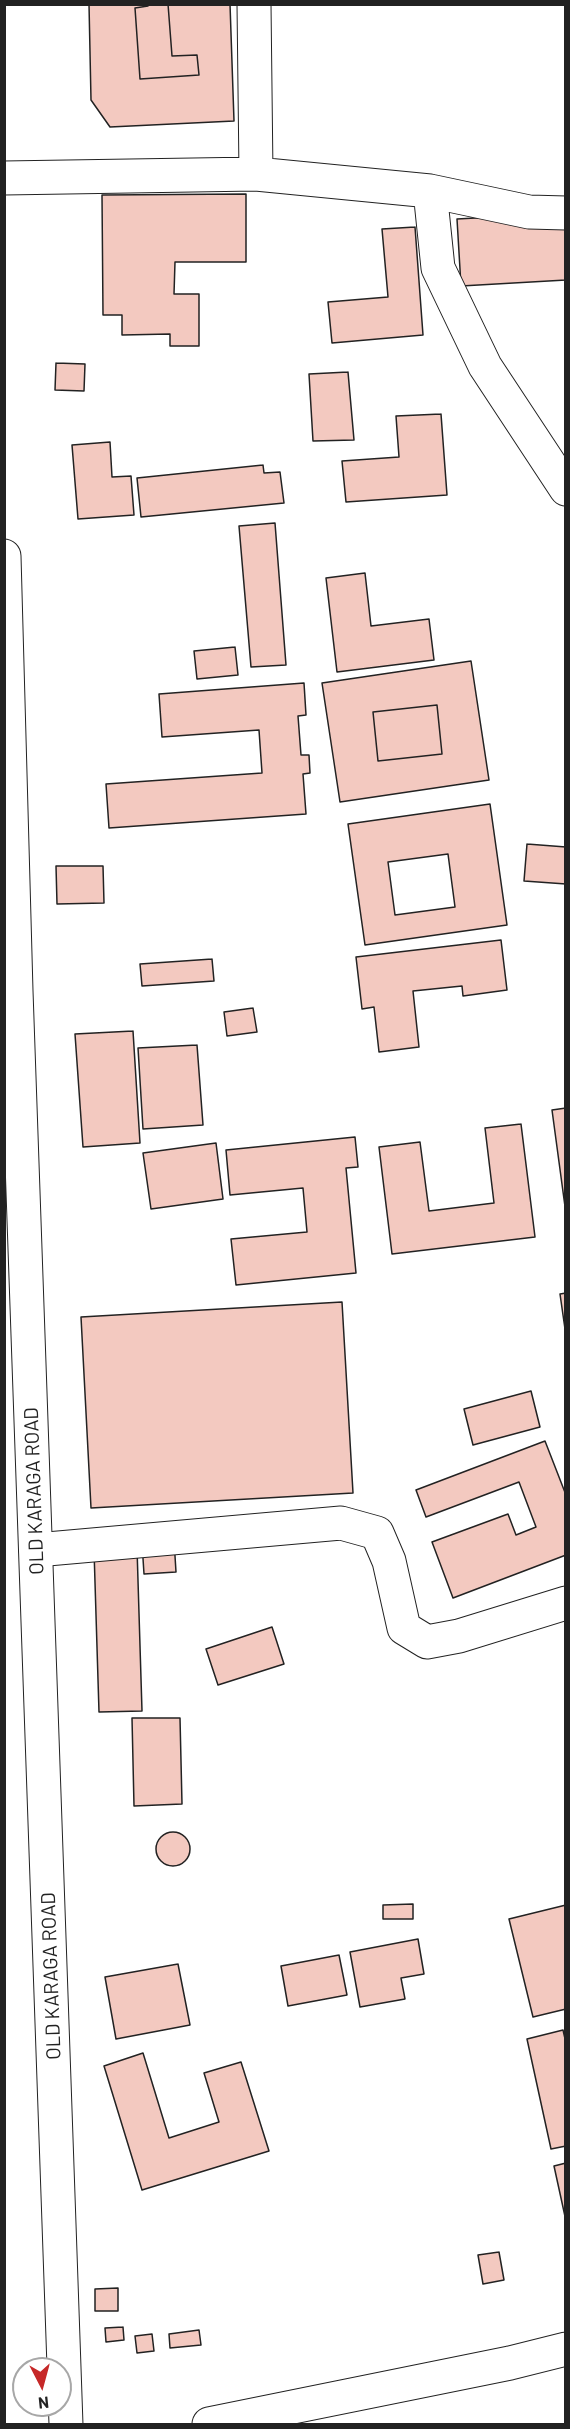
<!DOCTYPE html>
<html>
<head>
<meta charset="utf-8">
<style>
	body { margin:0 }
	#map { position:relative; width:570px; height:2429px; overflow:hidden; background:#fff; font-family:Barlow,sans-serif }
	canvas { display:block }
	.frame { position:absolute; inset:0; border:6px solid #222; pointer-events:none }
	.north { position:absolute; left:12px; top:2357px; width:60px; height:60px; box-sizing:border-box; background:#fff; border:2px solid #a7a7a7; border-radius:50%; rotate:174deg; font-size:16px; font-weight:700; line-height:24px; text-align:center; color:#222 }
	.north::after { content:''; display:block; margin:auto; width:21px; height:27px; background:#c62828; clip-path:polygon(50% 0,100% 100%,50% 72%,0 100%) }
</style>
</head>
<body>
<div id="map">
<canvas width="570" height="2429"></canvas>
<div class="frame"></div>
<div class="north">N</div>
</div>
<script>
const g = document.querySelector('canvas').getContext('2d');
g.lineJoin = 'round';
function fillPath(path, color) { g.fillStyle = color; g.fill(path, 'evenodd'); }
const toPath = rows => new Path2D(rows.map(r => 'M' + r).join(''));
function trace(path, color, width, dash) { g.strokeStyle = color; g.lineWidth = width; g.lineCap = dash ? 'butt' : 'round'; g.setLineDash(dash || []); g.stroke(path); }
function write(font, color, halo, rows, align = 'center') {
  g.font = font + ' Barlow,sans-serif'; g.lineWidth = 4.5; g.setLineDash([]); g.textBaseline = 'middle'; g.strokeStyle = halo; g.fillStyle = color; for (const [text, x, y, turn = 0] of rows) {
    g.save(); g.translate(x, y); g.rotate((+turn || 0) * Math.PI / 180); g.textAlign = isNaN(turn) ? turn : align; if (halo) g.strokeText(text, 0, 0); g.fillText(text, 0, 0); g.restore();
  }
}
const building = toPath([
	[89,4,148,4,148,6,135,8,140,79,199,75,197,55,172,56,168,4,230,4,234,121,110,127,91,100,89,4],
	[148,4,168,4,172,56,197,55,199,75,140,79,135,8,148,6,148,4],
	[246,194,246,262,175,262,174,294,199,294,199,346,170,346,170,334,122,335,122,315,103,315,102,195,246,194],
	[566,213,566,280,461,286,457,219,566,213],
	[415,227,423,335,332,343,328,302,388,297,382,229,415,227],
	[56,363,85,364,84,391,55,390,56,363],
	[348,372,354,440,313,441,309,374,348,372],
	[441,414,447,495,346,502,342,461,399,457,396,416,441,414],
	[110,442,112,477,131,476,134,515,78,519,72,445,110,442],
	[263,465,264,473,280,472,284,503,141,517,137,478,263,465],
	[275,523,286,665,251,667,239,526,275,523],
	[365,573,371,626,429,619,434,660,337,672,326,578,365,573],
	[235,647,238,675,197,679,194,651,235,647],
	[471,661,489,780,340,802,322,683,471,661],
	[437,705,442,754,378,761,373,712,437,705],
	[304,683,306,715,298,716,301,755,309,755,310,773,303,774,306,814,109,828,106,784,262,773,259,730,162,737,159,694,304,683],
	[437,705,442,754,378,761,373,712,437,705],
	[490,804,507,925,365,945,348,824,490,804],
	[448,854,455,907,395,915,388,862,448,854],
	[527,844,566,847,566,884,524,881,527,844],
	[56,866,103,866,104,903,57,904,56,866],
	[501,940,507,990,463,996,462,986,413,991,419,1047,379,1052,374,1007,362,1009,356,957,501,940],
	[212,959,214,981,142,986,140,964,212,959],
	[253,1008,257,1032,227,1036,224,1012,253,1008],
	[133,1031,140,1143,83,1147,75,1034,133,1031],
	[197,1045,203,1125,143,1129,138,1048,197,1045],
	[566,1108,566,1214,552,1110,566,1108],
	[521,1124,535,1237,392,1254,379,1147,420,1142,429,1211,494,1203,485,1128,521,1124],
	[355,1137,358,1167,346,1168,356,1273,236,1285,231,1239,307,1232,303,1188,230,1195,226,1150,355,1137],
	[216,1143,223,1199,151,1209,143,1153,216,1143],
	[566,1293,566,1336,560,1294,566,1293],
	[342,1302,353,1493,91,1508,81,1317,342,1302],
	[531,1391,540,1427,473,1445,464,1409,531,1391],
	[545,1441,566,1495,566,1555,453,1598,432,1542,508,1514,516,1535,536,1527,519,1482,426,1517,416,1490,545,1441],
	[174,1540,176,1572,144,1574,142,1543,174,1540],
	[137,1548,142,1711,99,1712,94,1550,137,1548],
	[272,1627,284,1664,218,1685,206,1649,272,1627],
	[132,1718,180,1718,182,1804,134,1806,132,1718],
	'156 1849a17 17 0 1 1 34 0a17 17 0 1 1-34 0Z',
	[413,1904,413,1919,383,1919,383,1905,413,1904],
	[566,1905,566,2009,533,2017,509,1919,566,1905],
	[418,1939,424,1974,401,1978,405,1999,360,2007,350,1952,418,1939],
	[339,1955,347,1995,288,2006,281,1966,339,1955],
	[178,1964,190,2025,116,2039,105,1977,178,1964],
	[563,2030,566,2043,566,2146,551,2149,527,2039,563,2030],
	[143,2053,169,2138,219,2122,204,2073,241,2062,269,2151,142,2190,104,2066,143,2053],
	[566,2163,566,2221,554,2166,566,2163],
	[499,2252,504,2280,483,2284,478,2255,499,2252],
	[118,2288,118,2311,95,2311,95,2289,118,2288],
	[123,2327,124,2340,106,2342,105,2328,123,2327],
	[199,2330,201,2345,170,2348,169,2334,199,2330],
	[152,2334,154,2351,137,2353,135,2336,152,2334]
]);
const minor = toPath([
	[254,4,256,174],
	[4,178,256,174,430,191,529,212,566,213],
	[430,191,438,268,485,366,566,489],
	[36,1550,341,1523,377,1533,389,1561,404,1628,427,1642,459,1636,566,1603]
]);
const tertiary = toPath([
	[4,556,16,991,66,2424],
	[209,2424,510,2363,566,2349]
]);
const streetNames = [
	["OLD KARAGA ROAD",34,1491,-92],
	["OLD KARAGA ROAD",51,1976,-92]
];
fillPath(building, '#f3c9c0');
trace(building, '#222', 1.5);
trace(minor, '#222', 35);
trace(tertiary, '#222', 35);
trace(minor, '#fff', 33);
trace(tertiary, '#fff', 33);
write('20px', '#222', '#fff', streetNames);
</script>
</body>
</html>
